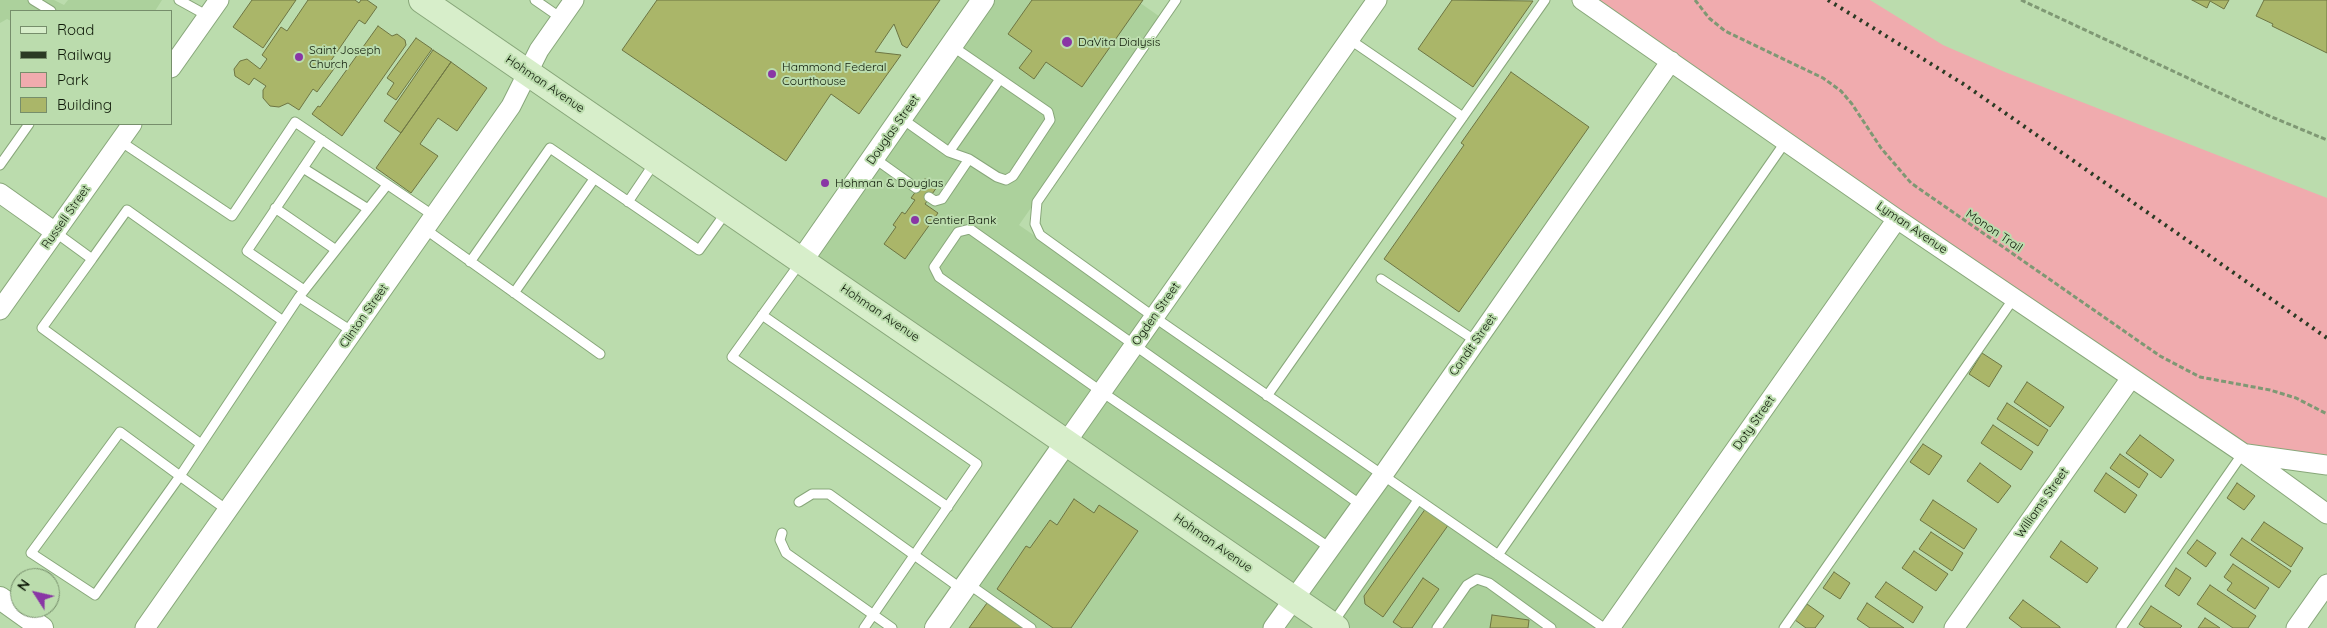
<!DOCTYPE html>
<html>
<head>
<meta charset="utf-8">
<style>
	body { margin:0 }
	#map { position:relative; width:2327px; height:628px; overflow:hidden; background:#bbdcad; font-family:Quicksand,sans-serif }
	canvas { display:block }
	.legend { position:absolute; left:10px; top:10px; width:162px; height:115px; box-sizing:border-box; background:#bbdcad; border:1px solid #768e6b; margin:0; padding:6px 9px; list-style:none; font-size:15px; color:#0f1a09 }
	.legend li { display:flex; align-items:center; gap:10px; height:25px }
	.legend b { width:25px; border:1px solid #768e6b }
	.north { position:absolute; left:10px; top:568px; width:50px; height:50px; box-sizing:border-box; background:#bbdcad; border:1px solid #768e6b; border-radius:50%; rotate:305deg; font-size:14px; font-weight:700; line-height:20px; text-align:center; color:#0f1a09 }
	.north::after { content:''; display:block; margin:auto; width:18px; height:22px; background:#8936a5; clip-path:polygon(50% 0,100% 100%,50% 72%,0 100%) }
</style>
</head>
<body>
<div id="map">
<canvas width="2327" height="628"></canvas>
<ul class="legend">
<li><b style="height:6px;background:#d7eeca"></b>Road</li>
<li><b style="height:6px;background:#2b3a24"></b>Railway</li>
<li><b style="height:14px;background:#f0abae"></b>Park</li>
<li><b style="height:14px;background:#aab669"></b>Building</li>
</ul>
<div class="north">N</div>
</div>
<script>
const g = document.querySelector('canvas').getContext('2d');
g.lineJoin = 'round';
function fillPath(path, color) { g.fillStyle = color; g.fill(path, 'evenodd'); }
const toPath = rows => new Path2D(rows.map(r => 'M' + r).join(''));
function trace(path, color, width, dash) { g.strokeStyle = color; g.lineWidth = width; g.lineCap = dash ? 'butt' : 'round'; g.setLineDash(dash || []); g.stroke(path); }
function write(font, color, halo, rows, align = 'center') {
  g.font = font + ' Quicksand,sans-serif'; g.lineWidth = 4; g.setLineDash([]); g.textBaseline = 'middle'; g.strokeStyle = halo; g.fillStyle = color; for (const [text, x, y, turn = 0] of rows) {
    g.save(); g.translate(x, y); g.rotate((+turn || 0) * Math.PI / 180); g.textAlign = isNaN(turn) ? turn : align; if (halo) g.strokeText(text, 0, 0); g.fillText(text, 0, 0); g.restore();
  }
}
const built = toPath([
	[0,0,54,0,64,5,68,0,162,0,155,11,11,11,11,21,7,19,0,23],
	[983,0,1136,0,1163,19,1019,225,1603,628,1031,628,967,583,1067,441,802,260]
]);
const green = toPath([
	[1584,0,1870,0,1943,45,2005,72,2327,198,2327,465,2243,453]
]);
const building = toPath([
	[252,0,296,0,263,48,233,27,252,0],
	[308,0,355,0,359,3,361,0,367,0,377,7,365,24,359,20,330,62,336,66,317,92,313,89,299,110,288,103,279,107,270,106,263,98,263,90,266,86,254,78,249,85,235,76,234,69,240,61,247,59,260,69,267,59,262,55,281,27,287,31,308,0],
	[657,0,940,0,907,48,902,45,894,24,875,52,901,55,859,114,831,94,786,161,622,50,657,0],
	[1032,0,1143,0,1082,87,1046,62,1034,79,1019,68,1032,51,1008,34,1032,0],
	[1452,0,1533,1,1473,87,1418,49,1452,0],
	[2192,0,2229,0,2224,9,2210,1,2207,8,2192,0],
	[2264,0,2327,0,2327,53,2272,26,2273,24,2256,16,2264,0],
	[378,26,392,36,397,34,405,40,406,45,342,136,312,114,318,106,320,107,378,26],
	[416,38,432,49,396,100,387,94,394,83,387,78,416,38],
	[433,50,451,62,401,133,384,121,433,50],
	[451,62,487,88,457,131,438,118,420,144,438,156,411,193,376,168,451,62],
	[1511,72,1589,127,1459,312,1384,259,1464,145,1461,143,1511,72],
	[925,179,937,187,925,204,938,213,905,259,884,244,896,227,893,225,902,212,905,214,915,200,911,198,925,179],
	[1982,353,2002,366,1989,387,1969,374,1982,353],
	[2027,382,2064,407,2050,427,2014,402,2027,382],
	[2007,403,2048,430,2038,446,1997,419,2007,403],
	[1993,425,2033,452,2021,470,1981,443,1993,425],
	[2140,435,2174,460,2161,478,2126,453,2140,435],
	[1923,444,1942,456,1929,475,1910,462,1923,444],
	[2120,454,2148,474,2139,488,2110,468,2120,454],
	[1980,463,2011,486,1998,503,1967,481,1980,463],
	[2106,473,2137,495,2125,513,2094,491,2106,473],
	[2237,483,2255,496,2244,510,2227,498,2237,483],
	[1074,499,1094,513,1099,505,1138,531,1071,628,1053,628,997,589,1026,546,1030,548,1050,520,1057,525,1074,499],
	[1933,500,1977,529,1964,549,1920,520,1933,500],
	[1426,508,1449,524,1383,617,1365,604,1364,596,1426,508],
	[2264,522,2303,548,2291,567,2251,540,2264,522],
	[1931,532,1963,553,1952,571,1919,549,1931,532],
	[2242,538,2291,571,2279,588,2230,555,2242,538],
	[2197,540,2216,553,2206,567,2187,553,2197,540],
	[2061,541,2098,568,2087,583,2050,557,2061,541],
	[1914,551,1948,574,1936,591,1902,568,1914,551],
	[2233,564,2269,588,2255,609,2227,590,2232,583,2224,577,2233,564],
	[2176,568,2191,578,2179,596,2165,586,2176,568],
	[1834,572,1850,583,1840,599,1823,588,1834,572],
	[1423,578,1439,589,1412,628,1402,628,1393,622,1423,578],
	[1886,582,1923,607,1913,623,1875,597,1886,582],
	[2210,585,2256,616,2248,628,2233,628,2197,604,2210,585],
	[2023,600,2060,627,2060,628,2022,628,2009,618,2023,600],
	[987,603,1023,628,969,628,987,603],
	[1867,603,1904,628,1870,628,1857,619,1867,603],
	[1807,604,1824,616,1815,628,1806,628,1795,620,1807,604],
	[2151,606,2182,626,2180,628,2145,628,2139,624,2151,606],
	[1492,615,1529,620,1528,628,1490,628,1492,615],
	[2205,618,2220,628,2198,628,2205,618]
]);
const path = toPath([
	[1695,0,1709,18,1725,31,1823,78,1841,91,1852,104,1881,148,1911,183,2160,356,2200,377,2270,390,2296,398,2327,414],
	[2021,0,2267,115,2327,140]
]);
const service = toPath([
	[33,0,51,11],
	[179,0,208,16],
	[535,0,561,18],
	[1176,0,1037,202,1035,224,1040,235,1154,317,1604,628],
	[1349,39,1463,117],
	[901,118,949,152,969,159,997,177,1006,180,1013,176,1050,120,1048,112,952,46],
	[120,141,232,216,295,122,434,216],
	[949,152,1000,79],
	[874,158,916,188],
	[0,165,29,124],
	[303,168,368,209],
	[929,197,935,201,942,199,969,159],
	[628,202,655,162],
	[275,208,336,250],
	[425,229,600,354],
	[55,232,92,259,42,328,201,444],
	[92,259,127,210,283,321],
	[470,262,550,148,699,250,727,211],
	[800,263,732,357,948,507],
	[1381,279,1476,341],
	[304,290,247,251,322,140],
	[514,293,594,179],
	[299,297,353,332],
	[762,315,977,464,864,628],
	[1267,396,1545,0],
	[799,502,812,494,829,494,963,590],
	[227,510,180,476,120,432,31,553,95,595,180,476,299,297,387,185],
	[782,533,780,540,786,553,892,628],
	[1330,548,1102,392,939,277,934,267,958,232,970,229,1361,505],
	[1498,555,1786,141],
	[967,583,1031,628],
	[1333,623,1418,500],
	[1437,628,1467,585,1477,579,1489,583,1551,628],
	[1784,628,2014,298],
	[2121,628,2243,453]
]);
const minor = toPath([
	[1582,0,1897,219,2243,453,2327,514],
	[171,68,219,0],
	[0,193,55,232],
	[0,310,132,124],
	[1067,441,1377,0],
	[2247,454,2327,465],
	[145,628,511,106,539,50,574,0],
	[1273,628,1383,475,1671,61],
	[1610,628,1897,219],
	[1954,628,2131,378],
	[2296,628,2327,584]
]);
const tertiary = toPath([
	[802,260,983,0],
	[0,598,42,628],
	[936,628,1067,441]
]);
const secondary = toPath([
	[422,0,1336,628]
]);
const rail = toPath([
	[1828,0,1965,85,2327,338]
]);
const markers = [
	[1067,42,6,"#8936a5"],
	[299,57,5,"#8936a5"],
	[772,74,5,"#8936a5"],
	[825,183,5,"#8936a5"],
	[915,220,5,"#8936a5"]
];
const poiNames = [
	["DaVita Dialysis",1078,42],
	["Saint Joseph",309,50],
	["Church",309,64],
	["Hammond Federal",782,67],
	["Courthouse",782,81],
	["Hohman & Douglas",835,183],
	["Centier Bank",925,220]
];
const streetNames = [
	["Hohman Avenue",545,84,34],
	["Douglas Street",893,130,-55],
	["Russell Street",66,217,-55],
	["Lyman Avenue",1912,228,34],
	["Monon Trail",1994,231,34],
	["Hohman Avenue",880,313,34],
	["Ogden Street",1156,314,-55],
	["Clinton Street",364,316,-55],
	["Condit Street",1473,345,-55],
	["Doty Street",1754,423,-55],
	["Williams Street",2042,503,-55],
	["Hohman Avenue",1213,543,35]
];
fillPath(built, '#acd19c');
fillPath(green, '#f0abae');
fillPath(building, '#aab669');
trace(building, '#6d7543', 1);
trace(service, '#88a77a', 11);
trace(minor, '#88a77a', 21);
trace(tertiary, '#88a77a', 24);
trace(secondary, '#88a77a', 28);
trace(path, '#7f9874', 3, [5, 2.5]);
trace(service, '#fff', 9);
trace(minor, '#fff', 19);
trace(tertiary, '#fff', 22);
trace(secondary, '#d7eeca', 26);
trace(rail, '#2b3a24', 4, [2.5, 5]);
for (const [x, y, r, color] of markers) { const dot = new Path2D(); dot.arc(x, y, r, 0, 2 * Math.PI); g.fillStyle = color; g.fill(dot); trace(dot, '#bbdcad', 2); }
write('12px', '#0f1a09', '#bbdcad', poiNames, 'left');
write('12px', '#0f1a09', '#bbdcad', streetNames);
</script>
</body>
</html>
